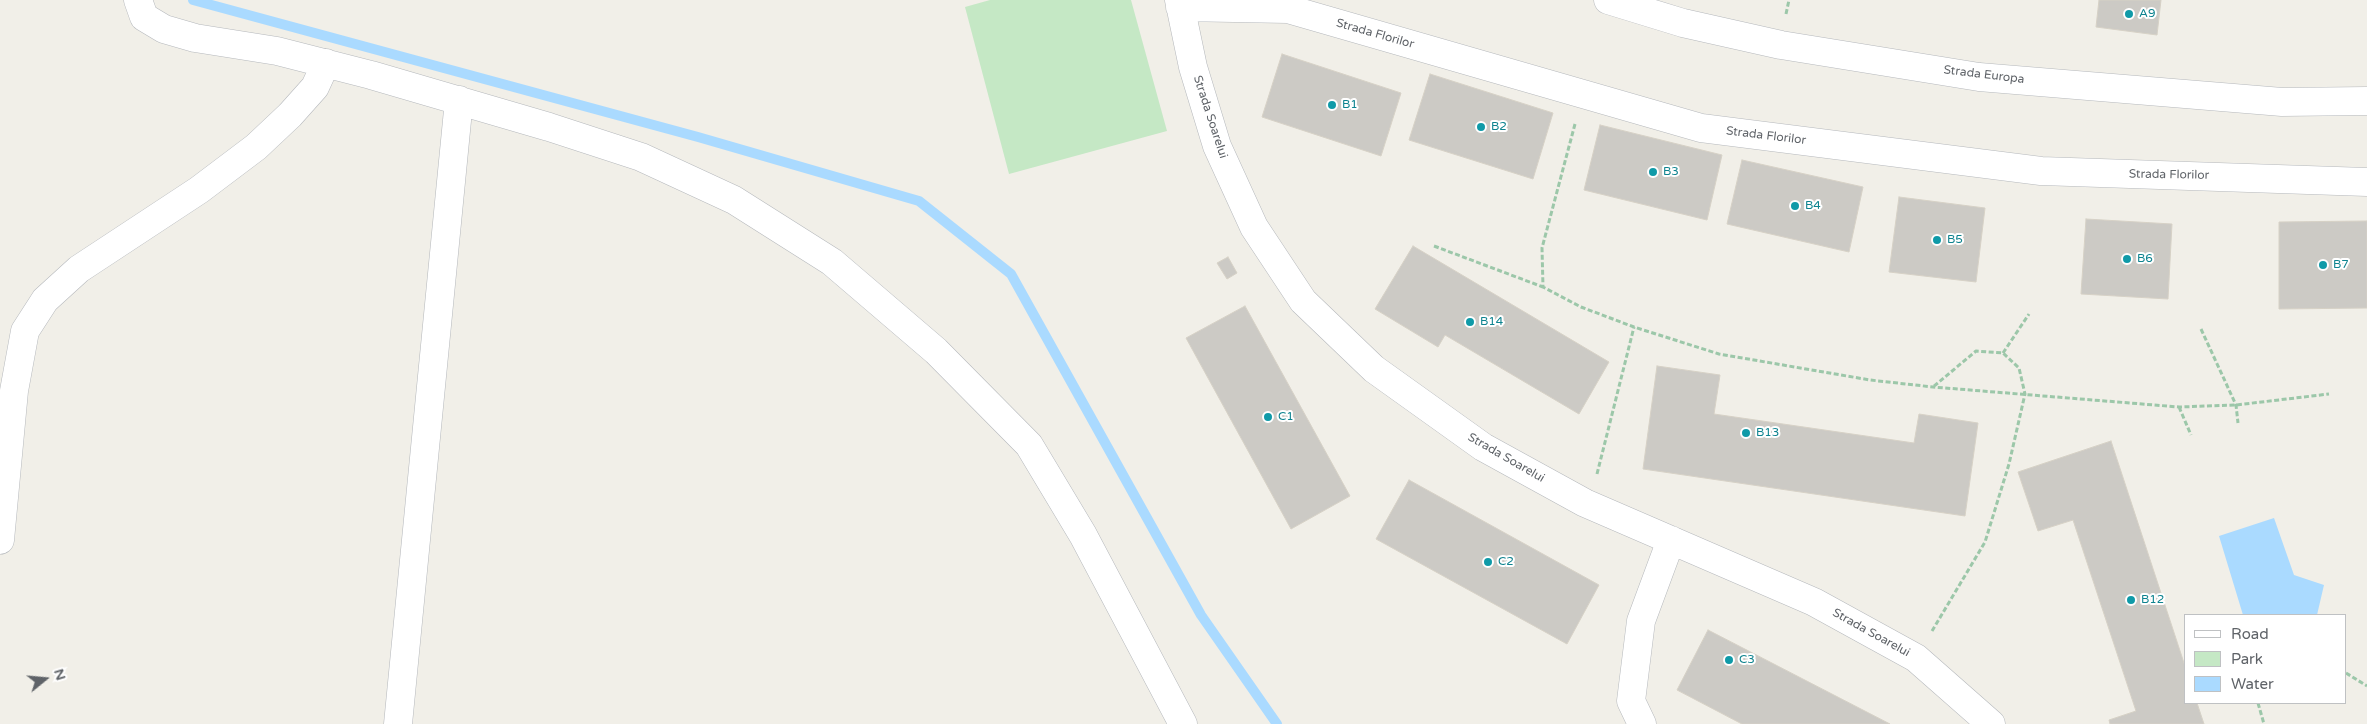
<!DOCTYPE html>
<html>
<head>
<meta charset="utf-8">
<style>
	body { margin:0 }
	#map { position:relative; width:2367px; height:724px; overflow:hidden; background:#f1efe8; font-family:"Varela Round",sans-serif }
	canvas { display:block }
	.legend { position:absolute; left:2184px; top:614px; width:162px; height:90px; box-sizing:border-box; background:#fff; border:1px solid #bfc1c3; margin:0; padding:6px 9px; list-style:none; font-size:15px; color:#5f6368 }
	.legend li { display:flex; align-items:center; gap:10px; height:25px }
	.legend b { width:25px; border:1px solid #bfc1c3 }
	.north { position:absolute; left:20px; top:654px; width:50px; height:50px; -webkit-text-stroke:4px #fff; paint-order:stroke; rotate:73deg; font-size:14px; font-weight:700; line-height:20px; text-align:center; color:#5f6368 }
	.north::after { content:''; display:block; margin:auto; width:18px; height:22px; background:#5f6368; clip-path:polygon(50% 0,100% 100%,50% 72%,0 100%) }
</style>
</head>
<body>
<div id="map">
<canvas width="2367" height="724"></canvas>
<ul class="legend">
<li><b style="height:6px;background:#fff"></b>Road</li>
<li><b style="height:14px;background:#c5e8c5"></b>Park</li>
<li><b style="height:14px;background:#aadaff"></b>Water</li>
</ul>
<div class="north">N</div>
</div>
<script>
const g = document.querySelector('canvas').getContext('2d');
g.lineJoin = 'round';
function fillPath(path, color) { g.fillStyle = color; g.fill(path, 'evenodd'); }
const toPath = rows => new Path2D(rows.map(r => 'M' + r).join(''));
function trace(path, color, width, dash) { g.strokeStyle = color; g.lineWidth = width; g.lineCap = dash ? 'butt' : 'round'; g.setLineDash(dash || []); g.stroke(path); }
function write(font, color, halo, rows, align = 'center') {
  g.font = font + ' "Varela Round",sans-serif'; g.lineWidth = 4; g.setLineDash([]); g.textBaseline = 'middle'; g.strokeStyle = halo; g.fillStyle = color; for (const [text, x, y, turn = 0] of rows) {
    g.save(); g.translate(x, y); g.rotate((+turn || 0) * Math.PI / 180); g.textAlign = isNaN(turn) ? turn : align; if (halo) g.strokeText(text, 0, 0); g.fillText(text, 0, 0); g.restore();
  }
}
const green = toPath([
	[990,0,1131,0,1167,131,1009,174,965,7]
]);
const water = toPath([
	[2274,518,2294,575,2324,585,2317,615,2243,615,2219,536]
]);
const stream = toPath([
	[193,0,698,137,919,201,1011,274,1201,615,1277,724]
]);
const building = toPath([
	[2099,0,2161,0,2157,35,2096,27,2099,0],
	[1282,54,1401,93,1381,156,1262,117,1282,54],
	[1430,74,1553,113,1533,179,1409,140,1430,74],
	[1600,125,1722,155,1707,220,1584,190,1600,125],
	[1742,160,1863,187,1849,252,1727,224,1742,160],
	[1899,197,1985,208,1976,282,1889,272,1899,197],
	[2086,219,2172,224,2168,299,2081,294,2086,219],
	[2367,221,2367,308,2279,309,2279,222,2367,221],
	[1413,246,1609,362,1579,414,1445,335,1438,347,1375,309,1413,246],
	[1228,257,1237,273,1227,279,1217,263,1228,257],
	[1245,306,1350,496,1291,529,1186,338,1245,306],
	[1657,366,1720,375,1714,414,1914,443,1919,414,1978,423,1965,516,1643,469,1657,366],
	[2111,441,2186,669,2186,703,2197,703,2204,724,2110,724,2109,720,2136,711,2073,520,2038,531,2018,472,2111,441],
	[1409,480,1599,585,1567,644,1376,539,1409,480],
	[1708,630,1890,724,1742,724,1677,690,1708,630]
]);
const path = toPath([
	[1786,14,1789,0],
	[1575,124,1542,248,1543,287,1581,307,1634,327,1719,354,1870,380,1933,387,2179,407,2236,405,2329,394],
	[1434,246,1543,287],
	[2201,329,2236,405,2238,423],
	[2003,353,2029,314],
	[2179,407,2191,435],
	[1597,474,1634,327],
	[1932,631,1985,542,2009,464,2025,394,2019,368,2003,353,1976,351,1933,387],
	[2346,673,2367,686],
	[2258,703,2264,724]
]);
const minor = toPath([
	[138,0,144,17,164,29,195,38,277,51,371,75,549,127,641,157,734,200,832,262,936,351,1029,445,1083,535,1183,724],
	[1179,0,1193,67,1217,146,1254,227,1303,301,1374,369,1483,447,1585,503,1814,602,1916,658,1991,724],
	[1180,7,1288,9,1701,128,2041,171,2367,182],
	[0,540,14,391,25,331,45,300,79,269,199,190,256,147,290,115,315,87,326,63],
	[398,724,459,100],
	[1642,724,1631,701,1641,621,1671,540]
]);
const tertiary = toPath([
	[1608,0,1683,23,1781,45,1979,77,2282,102,2367,101]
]);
const markers = [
	[2129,14,5,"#0f9aa8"],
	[1332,105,5,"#0f9aa8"],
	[1481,127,5,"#0f9aa8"],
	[1653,172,5,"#0f9aa8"],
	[1795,206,5,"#0f9aa8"],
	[1937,240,5,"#0f9aa8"],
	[2127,259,5,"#0f9aa8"],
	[2323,265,5,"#0f9aa8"],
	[1470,322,5,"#0f9aa8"],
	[1268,417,5,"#0f9aa8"],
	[1746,433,5,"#0f9aa8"],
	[1488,562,5,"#0f9aa8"],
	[2131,600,5,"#0f9aa8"],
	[1729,660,5,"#0f9aa8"]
];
const cultureNames = [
	["A9",2139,14],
	["B1",1342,105],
	["B2",1491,127],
	["B3",1663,172],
	["B4",1805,206],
	["B5",1947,240],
	["B6",2137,259],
	["B7",2333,265],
	["B14",1480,322],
	["C1",1278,417],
	["B13",1756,433],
	["C2",1498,562],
	["B12",2141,600],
	["C3",1739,660]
];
const streetNames = [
	["Strada Florilor",1375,34,16],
	["Strada Europa",1984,75,7],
	["Strada Soarelui",1210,117,72],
	["Strada Florilor",1766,136,7],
	["Strada Florilor",2169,175,1],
	["Strada Soarelui",1506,458,30],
	["Strada Soarelui",1871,633,29]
];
fillPath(green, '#c5e8c5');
fillPath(water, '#aadaff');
trace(stream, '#aadaff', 10);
fillPath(building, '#cccac5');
trace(building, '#d6d1c6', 1);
trace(minor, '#b5b8bc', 29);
trace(tertiary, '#b5b8bc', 29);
trace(path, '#9cc7a9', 3, [5, 2.5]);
trace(minor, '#fff', 28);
trace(tertiary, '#fff', 28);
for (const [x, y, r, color] of markers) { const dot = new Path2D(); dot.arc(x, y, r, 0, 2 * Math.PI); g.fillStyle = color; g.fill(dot); trace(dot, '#fff', 2); }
write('12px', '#0d838f', '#fff', cultureNames, 'left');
write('12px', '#5f6368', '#fff', streetNames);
</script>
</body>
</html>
